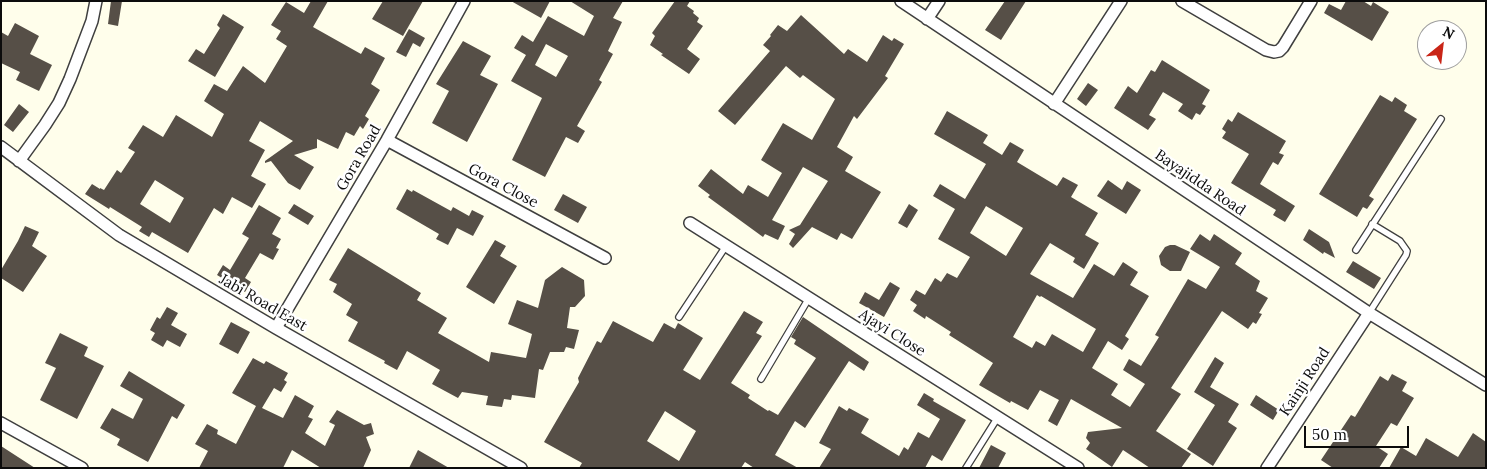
<!DOCTYPE html>
<html>
<head>
<meta charset="utf-8">
<style>
	body { margin:0 }
	#map { position:relative; width:1487px; height:469px; overflow:hidden; background:#fffeeb; font-family:Lora,serif }
	canvas { display:block }
	.frame { position:absolute; inset:0; border:2px solid #0c0c0c; pointer-events:none }
	.north { position:absolute; left:1417px; top:20px; width:50px; height:50px; box-sizing:border-box; background:#fff; border:1px solid #9e9e9e; border-radius:50%; rotate:29deg; font-size:14px; font-weight:700; line-height:20px; text-align:center; color:#0c0c0c }
	.north::after { content:''; display:block; margin:auto; width:18px; height:22px; background:#c92517; clip-path:polygon(50% 0,100% 100%,50% 72%,0 100%) }
	.scale { position:absolute; left:1304px; top:426px; width:105px; height:22px; box-sizing:border-box; border:2px solid #0c0c0c; border-top:0; padding-left:6px; font-size:15px; line-height:18px; white-space:nowrap; color:#0c0c0c; -webkit-text-stroke:4px #fff; paint-order:stroke }
</style>
</head>
<body>
<div id="map">
<canvas width="1487" height="469"></canvas>
<div class="frame"></div>
<div class="north">N</div>
<div class="scale">50 m</div>
</div>
<script>
const g = document.querySelector('canvas').getContext('2d');
g.lineJoin = 'round';
function fillPath(path, color) { g.fillStyle = color; g.fill(path, 'evenodd'); }
const toPath = rows => new Path2D(rows.map(r => 'M' + r).join(''));
function trace(path, color, width, dash) { g.strokeStyle = color; g.lineWidth = width; g.lineCap = dash ? 'butt' : 'round'; g.setLineDash(dash || []); g.stroke(path); }
function write(font, color, halo, rows, align = 'center') {
  g.font = font + ' Lora,serif'; g.lineWidth = 5; g.setLineDash([]); g.textBaseline = 'middle'; g.strokeStyle = halo; g.fillStyle = color; for (const [text, x, y, turn = 0] of rows) {
    g.save(); g.translate(x, y); g.rotate((+turn || 0) * Math.PI / 180); g.textAlign = isNaN(turn) ? turn : align; if (halo) g.strokeText(text, 0, 0); g.fillText(text, 0, 0); g.restore();
  }
}
const building = toPath([
	[111,1,122,1,118,26,108,24],
	[311,1,328,1,313,27,361,54,365,47,385,58,371,84,380,90,365,116,369,119,363,129,360,126,354,136,346,132,338,149,317,139,317,148,294,155,314,167,300,190,288,183,271,161,265,163,265,161,293,141,260,121,249,141,265,150,251,176,266,184,252,208,232,197,223,214,214,208,188,253,152,232,149,237,139,231,142,227,110,207,109,209,85,194,92,184,100,189,100,188,104,190,117,170,121,173,135,152,128,148,143,125,163,137,176,115,212,137,224,114,204,101,214,84,227,91,243,66,265,83,287,46,276,39,281,31,271,25,286,2,304,13],
	[155,180,184,198,170,223,140,204],
	[383,1,423,1,403,36,372,19],
	[511,1,550,1,541,18],
	[570,1,623,1,613,18,622,22,608,51,613,54,599,80,602,82,577,126,585,131,578,143,566,137,545,177,512,160,542,98,511,81,526,55,514,48,522,35,533,42,548,16,584,36,594,16],
	[546,44,568,56,556,77,535,65],
	[675,1,690,1,687,6,694,11,693,13,699,18,697,22,703,26,687,49,700,59,689,74,661,55,663,54,650,45,655,36,652,33],
	[1005,1,1026,1,1001,40,985,30],
	[1346,1,1363,1,1371,6,1373,2,1389,12,1372,41,1324,13,1329,4,1341,10],
	[223,14,244,27,215,77,188,61,196,49,204,54,220,28,217,25],
	[801,15,844,54,848,49,867,62,883,35,892,41,894,38,904,44,885,76,888,78,857,119,854,116,837,147,853,157,845,171,881,192,852,239,841,233,837,240,812,227,793,248,789,244,795,234,789,230,800,225,828,181,803,167,772,220,785,226,778,240,765,234,763,237,708,197,710,195,698,186,711,169,743,194,748,185,768,197,782,173,761,160,783,123,812,140,835,99,803,75,800,78,786,66,735,125,718,111,770,51,763,45,771,36,770,35,778,25,787,31],
	[15,23,39,36,30,54,52,65,39,91,16,80,20,72,1,63,1,32,8,36],
	[409,29,425,38,420,47,413,43,406,57,396,52],
	[463,41,491,56,480,75,498,84,467,142,432,123,449,91,436,84],
	[1162,60,1210,90,1202,104,1206,106,1200,115,1196,113,1192,120,1178,111,1183,104,1163,92,1149,115,1156,119,1148,130,1114,108,1128,86,1137,93,1151,70,1155,72],
	[1088,83,1098,90,1086,106,1077,99],
	[1380,95,1392,102,1395,97,1407,105,1404,111,1417,119,1369,196,1374,199,1367,209,1363,207,1357,217,1319,194],
	[19,104,29,112,13,132,4,125],
	[947,111,988,135,983,143,1002,155,1010,142,1024,150,1017,162,1057,186,1063,177,1078,185,1071,197,1098,213,1085,235,1099,243,1084,269,1073,262,1075,258,1050,243,1030,274,1073,298,1094,264,1114,276,1123,262,1138,272,1130,285,1149,296,1125,336,1129,339,1122,350,1108,341,1092,368,1118,384,1111,395,1130,407,1145,384,1123,370,1129,359,1141,366,1159,337,1155,335,1188,279,1206,289,1220,267,1190,249,1200,234,1210,241,1214,234,1242,253,1235,264,1260,281,1256,291,1268,298,1259,313,1262,314,1256,324,1253,322,1248,329,1222,311,1171,388,1181,394,1156,431,1191,454,1181,468,1150,468,1123,450,1112,467,1086,449,1090,443,1086,438,1088,432,1122,428,1071,399,1057,426,1048,421,1059,400,1040,390,1028,410,1011,401,1010,403,979,385,993,363,949,335,951,332,926,316,925,319,913,311,917,305,910,300,916,290,925,295,935,278,941,282,947,273,957,278,970,257,938,239,955,209,933,196,940,184,965,199,986,164,934,134],
	[986,206,1023,228,1006,256,970,233],
	[1037,295,1040,297,1041,296,1096,329,1083,352,1052,334,1045,346,1036,341,1032,348,1013,337],
	[1238,112,1286,141,1279,153,1284,155,1278,165,1273,162,1260,184,1295,206,1285,222,1273,215,1276,210,1231,183,1249,154,1222,138,1226,132,1222,129,1228,119,1232,122],
	[1108,180,1122,190,1127,181,1141,190,1126,214,1097,196],
	[407,189,412,192,413,190,451,211,453,207,469,216,472,210,484,216,473,236,457,228,448,245,436,239,439,234,396,209],
	[563,194,587,207,578,223,554,210],
	[294,204,314,216,308,225,288,213],
	[909,204,918,210,907,228,898,223],
	[259,205,281,218,272,234,281,239,276,248,279,249,273,260,260,253,245,278,251,282,245,292,217,275,223,265,230,270,249,238,242,234],
	[25,226,39,232,32,246,47,256,23,292,1,278,1,270,18,241],
	[1309,229,1329,242,1335,258,1324,252,1323,254,1303,240],
	[495,240,506,246,500,256,517,266,494,304,466,287],
	[1170,245,1175,245,1190,252,1181,271,1170,271,1161,265,1159,256,1165,247],
	[348,248,421,293,417,300,447,318,438,333,489,362,491,352,526,358,532,334,508,324,517,300,538,308,545,280,562,267,584,280,585,296,575,307,570,307,567,328,579,330,574,349,566,347,564,352,550,352,543,370,539,369,535,398,512,395,511,400,504,399,502,407,486,405,488,396,462,392,458,398,432,384,440,370,407,351,397,370,384,363,385,361,348,341,358,322,346,315,352,304,333,292,337,284,329,280],
	[1353,261,1381,278,1374,289,1346,272],
	[890,282,900,288,884,317,859,303,865,292,879,300],
	[167,307,178,313,171,325,187,334,180,347,167,340,163,347,151,340,155,333,150,330,157,317,160,319],
	[744,311,763,322,756,333,762,336,731,383,750,395,748,398,768,411,769,410,778,415,816,358,794,344,796,340,791,337,803,317,869,362,864,371,849,361,805,428,795,421,775,455,798,468,754,468,745,462,741,468,579,468,582,463,544,442,579,382,578,378,597,341,601,343,613,321,653,342,664,323,675,329,678,323,703,338,683,370,700,380],
	[665,411,696,431,679,461,647,441],
	[231,322,250,332,238,354,219,344],
	[60,333,88,347,84,356,104,366,77,419,40,400,56,368,45,363],
	[1215,357,1224,363,1210,387,1239,404,1228,422,1237,428,1213,466,1187,449,1215,405,1194,392],
	[253,358,264,364,266,361,288,373,284,380,287,382,281,392,274,388,262,408,283,418,295,395,314,406,308,417,313,419,305,433,325,446,335,425,329,422,337,410,364,425,371,423,374,434,366,437,371,450,363,468,321,468,292,450,283,468,199,468,208,451,195,444,207,424,218,430,217,434,236,444,256,406,232,393],
	[129,371,185,405,177,419,172,416,148,462,117,445,120,439,100,428,112,408,133,419,143,399,120,386],
	[1392,374,1407,382,1402,391,1414,398,1397,426,1391,423,1376,446,1388,454,1379,468,1333,468,1321,460,1351,415,1355,417,1380,376,1388,381],
	[924,393,934,399,933,401,966,420,942,461,932,455,925,468,819,468,831,449,819,443,839,406,847,411,849,408,869,419,861,433,899,456,904,447,908,450,918,432,929,438,940,419,917,405],
	[1256,395,1279,410,1273,420,1250,405],
	[1473,433,1486,442,1486,468,1389,468,1401,447,1416,456,1426,438,1458,457],
	[991,445,1006,453,998,468,979,468],
	[1,446,35,468,1,468],
	[418,450,449,468,409,468]
]);
const service = toPath([
	[1356,250,1441,119],
	[1369,313,1406,255,1407,251,1400,241,1372,224],
	[679,317,726,246],
	[761,379,809,298],
	[966,468,998,417]
]);
const minor = toPath([
	[901,1,1369,313,1486,385],
	[1182,1,1266,50,1274,52,1279,51,1283,47,1311,1],
	[927,19,939,1],
	[1054,104,1121,1],
	[387,140,605,258],
	[1,147,119,235,276,328,521,468],
	[19,161,45,125,59,103,70,79,92,21,96,1],
	[690,223,1078,468],
	[276,328,387,140,464,1],
	[1,423,82,468],
	[1267,468,1369,313]
]);
const streetNames = [
	["Gora Road",359,158,-60],
	["Bayajidda Road",1200,183,34],
	["Gora Close",503,186,28],
	["Jabi Road East",263,303,30],
	["Ajayi Close",892,333,32],
	["Kainji Road",1305,382,-57]
];
fillPath(building, '#564f47');
trace(service, '#3f3f3f', 8);
trace(minor, '#3f3f3f', 14);
trace(service, '#fff', 5.5);
trace(minor, '#fff', 11);
write('15px', '#0c0c0c', '#fff', streetNames);
</script>
</body>
</html>
